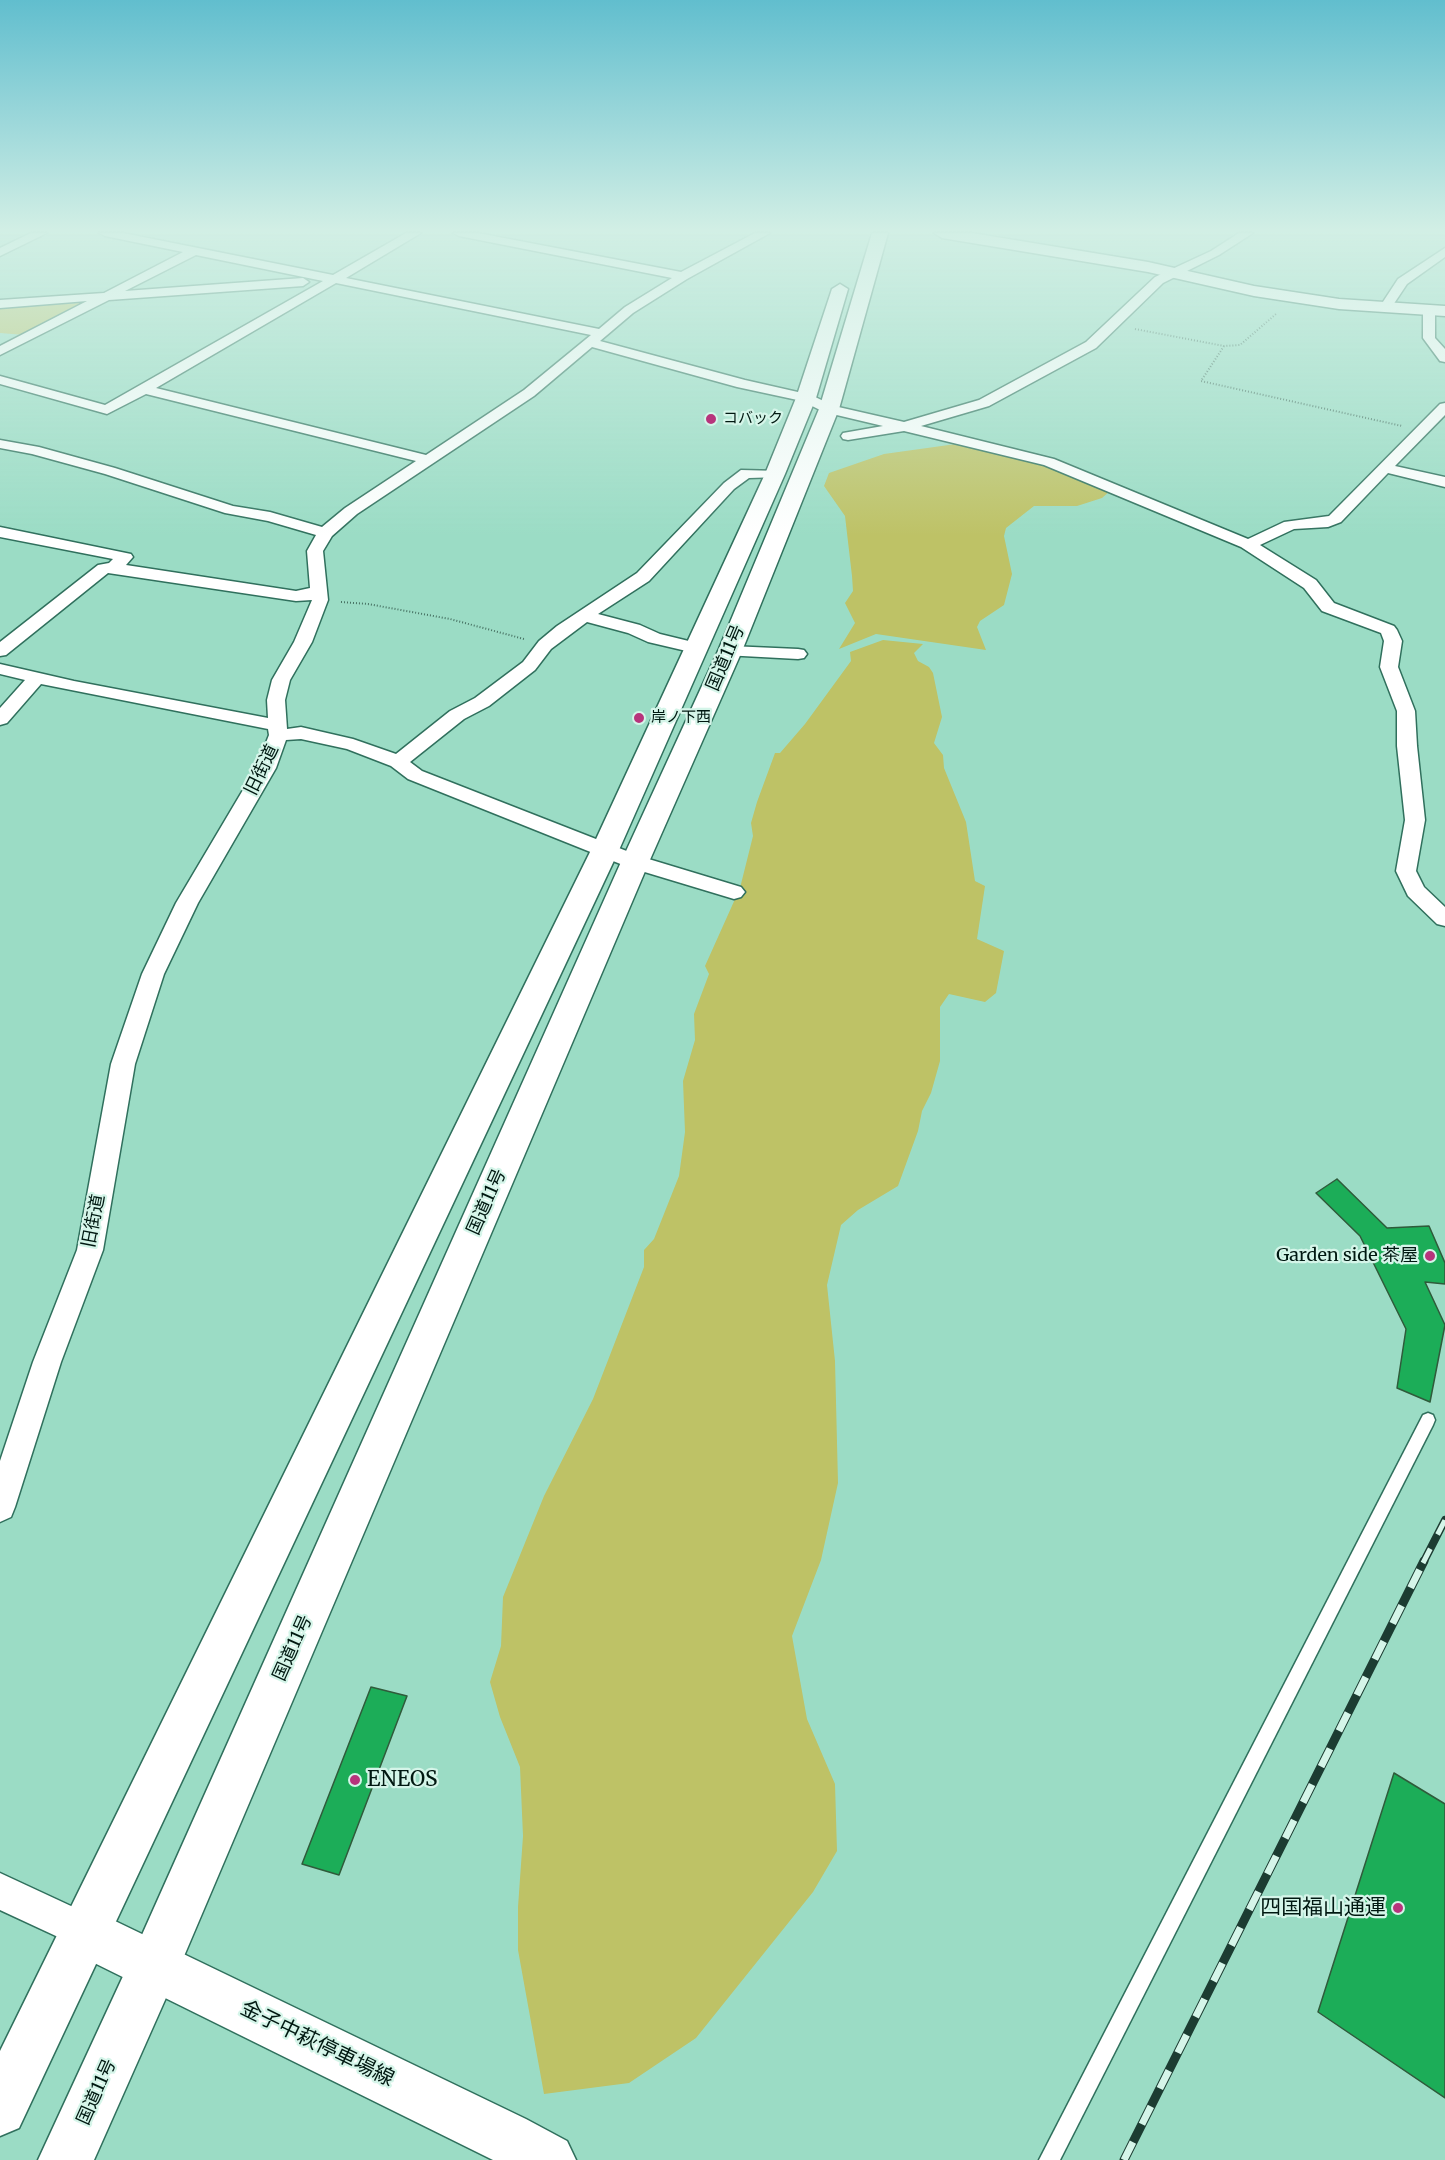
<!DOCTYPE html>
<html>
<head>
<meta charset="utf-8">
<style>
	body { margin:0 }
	canvas { display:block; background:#9bdcc5 }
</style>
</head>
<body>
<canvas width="1445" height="2160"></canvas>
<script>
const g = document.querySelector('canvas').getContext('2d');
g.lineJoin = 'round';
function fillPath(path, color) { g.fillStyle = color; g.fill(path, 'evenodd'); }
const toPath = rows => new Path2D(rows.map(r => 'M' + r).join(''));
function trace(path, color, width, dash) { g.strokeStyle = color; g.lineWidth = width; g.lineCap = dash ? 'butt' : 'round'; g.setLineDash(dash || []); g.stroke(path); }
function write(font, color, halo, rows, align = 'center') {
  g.font = font + ' Merriweather,"Noto Sans JP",serif'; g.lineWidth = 4.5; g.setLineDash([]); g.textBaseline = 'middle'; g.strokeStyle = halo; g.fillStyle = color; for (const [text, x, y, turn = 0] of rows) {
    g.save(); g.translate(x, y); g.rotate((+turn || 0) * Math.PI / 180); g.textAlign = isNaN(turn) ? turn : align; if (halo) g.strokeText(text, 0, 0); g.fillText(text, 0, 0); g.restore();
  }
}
const green = toPath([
	[79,303,86,304,25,335,0,333,0,308],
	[963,443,1039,462,1110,491,1102,498,1077,506,1034,506,1006,528,1004,536,1012,574,1004,605,980,621,977,627,986,650,876,634,839,649,855,623,845,603,853,591,852,576,845,516,824,486,829,473,884,454],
	[883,640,923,644,914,653,918,661,929,667,933,673,942,717,934,743,943,755,944,768,966,822,975,881,985,886,977,939,1004,951,996,993,985,1002,949,994,940,1007,940,1061,931,1093,922,1111,918,1131,898,1186,858,1210,841,1225,827,1285,835,1361,838,1483,821,1560,792,1636,807,1719,835,1784,837,1851,813,1892,696,2038,629,2083,544,2094,518,1950,518,1907,523,1836,520,1767,500,1717,490,1682,501,1646,503,1597,544,1496,593,1399,644,1267,644,1250,654,1239,679,1176,685,1132,683,1081,695,1040,694,1014,709,974,705,966,740,888,753,836,751,823,757,802,775,753,780,753,805,724,851,661,850,652]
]);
const building = toPath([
	[1337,1179,1387,1228,1429,1226,1445,1263,1445,1284,1425,1282,1445,1325,1430,1402,1397,1388,1406,1329,1360,1236,1316,1193,1337,1179],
	[371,1687,407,1696,339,1875,302,1864,371,1687],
	[1394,1773,1445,1804,1445,2098,1318,2012,1394,1773]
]);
const path = toPath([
	[1135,329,1224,346,1240,345,1276,314],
	[1224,346,1201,381,1402,426],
	[341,602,368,604,450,619,524,639]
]);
const service = toPath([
	[1428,1413,1433,1415,1435,1420,1433,1425,1060,2160,1039,2160,1423,1415,1428,1413]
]);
const minor = toPath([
	[31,233,47,233,0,256,0,248,31,233],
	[99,233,123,233,333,275,406,233,421,233,346,278,599,329,625,307,672,278,459,236,453,233,478,233,681,272,755,233,770,233,687,279,633,313,600,341,745,380,811,395,834,406,904,422,979,400,1086,342,1155,277,1211,251,1239,233,1253,233,1219,255,1163,283,1096,348,989,406,921,426,1054,459,1248,539,1284,522,1329,516,1440,404,1445,403,1445,415,1395,466,1445,477,1445,487,1388,473,1341,522,1328,527,1294,529,1260,545,1316,580,1334,603,1394,626,1397,630,1402,641,1398,667,1415,711,1417,746,1425,820,1416,871,1424,887,1445,907,1445,926,1437,924,1408,896,1396,871,1405,820,1397,746,1397,711,1380,667,1384,641,1381,633,1322,611,1304,588,1241,547,1044,465,904,431,848,440,843,439,841,436,843,433,883,426,824,412,802,401,737,387,592,347,534,396,357,514,332,536,323,551,328,600,312,642,290,680,285,700,287,729,301,727,353,739,396,754,450,711,475,698,523,662,539,641,557,626,637,573,724,483,741,470,780,471,783,474,780,477,749,478,734,489,649,581,598,614,640,625,660,634,701,644,704,648,701,652,695,653,648,642,628,633,587,622,551,649,535,670,489,706,464,719,410,762,422,771,642,857,741,887,745,892,741,897,734,899,628,867,408,779,391,766,347,749,301,739,286,740,276,768,198,903,164,974,135,1064,103,1250,61,1362,15,1507,11,1517,0,1522,0,1461,33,1362,77,1250,111,1064,142,974,176,903,256,768,269,735,268,729,41,684,7,723,0,725,0,708,25,680,0,674,0,664,74,681,268,718,267,700,272,680,294,642,312,600,296,601,108,573,6,655,0,656,0,642,98,565,109,563,113,559,0,537,0,527,131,554,133,557,126,565,296,591,310,588,307,551,316,535,268,521,225,513,105,474,32,454,0,448,0,440,39,447,115,468,233,506,270,512,322,527,345,508,416,461,146,394,107,414,0,384,0,376,105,405,323,281,196,255,125,291,303,278,309,282,303,286,109,300,0,355,0,346,87,301,0,308,0,300,104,293,183,252,105,236,99,233],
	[336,283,591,335,524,390,426,455,156,388,336,283],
	[1445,248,1445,257,1407,284,1389,311,1381,311,1379,308,1398,279,1445,248],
	[1429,306,1435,310,1435,338,1445,349,1445,362,1440,361,1423,338,1423,310,1429,306],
	[730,646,798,649,804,650,807,654,804,658,798,659,724,655,721,651,724,647,730,646],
	[0,1873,99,1919,104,1932,99,1945,86,1950,0,1910,0,1873]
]);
const secondary = toPath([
	[934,233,972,233,1148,262,1254,286,1339,299,1445,306,1445,316,1339,309,1254,296,1148,272,942,238,934,233],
	[86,1907,526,2119,567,2141,576,2160,493,2160,68,1950,61,1932,68,1914,86,1907]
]);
const trunk = toPath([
	[872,233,888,233,839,409,742,651,649,862,173,1982,94,2160,38,2160,137,1946,621,862,718,651,819,409,872,233],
	[840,284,848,289,816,398,785,474,619,850,19,2128,0,2136,0,2051,591,850,765,474,796,398,832,289,840,284]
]);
const railFar1 = toPath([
	[1423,1563,1445,1520]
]);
const rail = toPath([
	[1124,2160,1424,1561]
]);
const markers = [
	[711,419,6,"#b7347c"],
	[639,718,6,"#b7347c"],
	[1430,1256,6,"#b7347c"],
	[355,1780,6,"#b7347c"],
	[1398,1908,6,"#b7347c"]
];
const farPoinames = [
	["コバック",723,419],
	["岸ノ下西",651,718]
];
const streetNames = [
	["国道11号",726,658,-67],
	["旧街道",262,770,-64],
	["国道11号",487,1202,-66],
	["旧街道",94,1221,-79],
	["国道11号",293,1648,-66],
	["国道11号",97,2092,-66]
];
const poiNames = [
	["Garden side 茶屋",1418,1256]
];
const nearPoinames = [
	["ENEOS",367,1780],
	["四国福山通運",1386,1908,"right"]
];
const nearStreetnames = [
	["金子中萩停車場線",317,2044,26]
];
fillPath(green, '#bec266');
fillPath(building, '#1cad58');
trace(building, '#2f5b3b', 1.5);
trace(service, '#30705d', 3);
trace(minor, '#30705d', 3);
trace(secondary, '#30705d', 3);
trace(trunk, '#30705d', 3);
trace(path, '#477263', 2, [1, 2]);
fillPath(service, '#fff');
fillPath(minor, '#fff');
fillPath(secondary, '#fff');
fillPath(trunk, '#fff');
trace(railFar1, '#1c3c32', 8);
trace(rail, '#1c3c32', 9);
trace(railFar1, '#d5f5e9', 5, [16]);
trace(rail, '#d5f5e9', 7, [20]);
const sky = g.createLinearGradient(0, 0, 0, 536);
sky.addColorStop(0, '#61bece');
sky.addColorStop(0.43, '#d2efe5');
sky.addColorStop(1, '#d2efe500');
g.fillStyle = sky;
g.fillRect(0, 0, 1445, 536);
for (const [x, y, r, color] of markers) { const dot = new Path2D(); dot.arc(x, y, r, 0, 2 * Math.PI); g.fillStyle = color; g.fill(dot); trace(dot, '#d5f5e9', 2); }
write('15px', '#001811', '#d5f5e9', farPoinames, 'left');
write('18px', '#001811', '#d5f5e9', streetNames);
write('18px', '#001811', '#d5f5e9', poiNames, 'right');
write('21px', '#001811', '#d5f5e9', nearPoinames, 'left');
write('21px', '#001811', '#d5f5e9', nearStreetnames);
</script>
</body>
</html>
